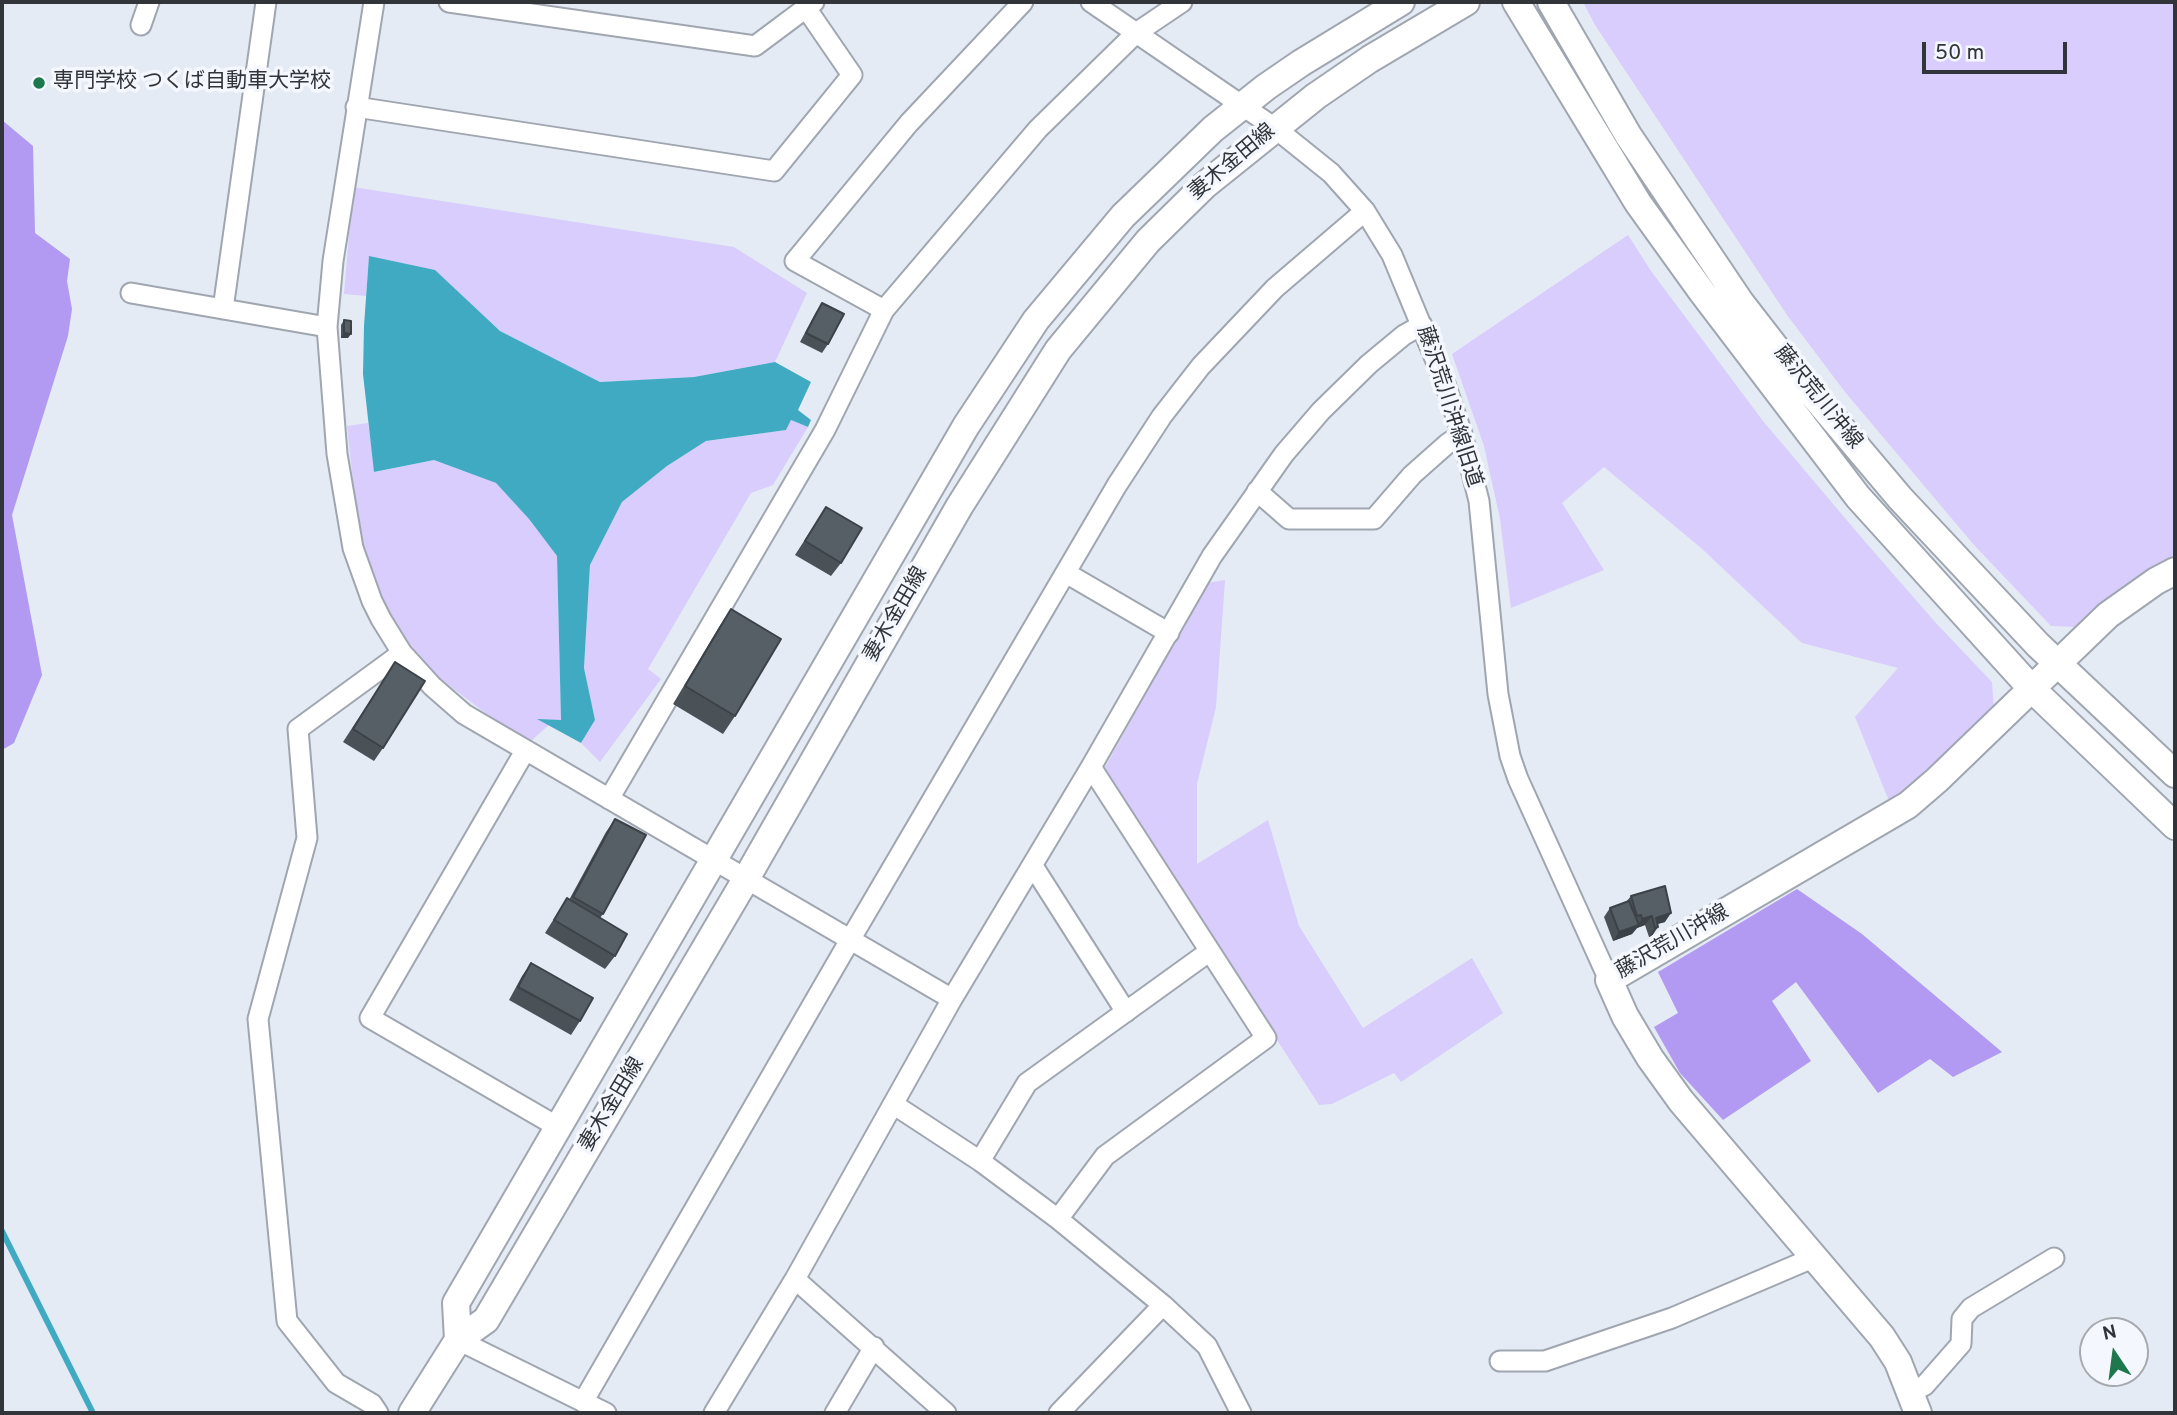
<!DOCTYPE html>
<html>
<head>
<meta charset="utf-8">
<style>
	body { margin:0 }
	#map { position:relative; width:2177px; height:1415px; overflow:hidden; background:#e4ebf5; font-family:Overpass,sans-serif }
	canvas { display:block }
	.frame { position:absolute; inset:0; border:4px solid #313438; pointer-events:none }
	.north { position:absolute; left:2079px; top:1317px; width:70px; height:70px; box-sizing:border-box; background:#f4f8fe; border:2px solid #a6aaaf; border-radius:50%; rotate:347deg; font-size:19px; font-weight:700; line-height:28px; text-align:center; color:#313438 }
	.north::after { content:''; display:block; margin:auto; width:24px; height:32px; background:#1d784d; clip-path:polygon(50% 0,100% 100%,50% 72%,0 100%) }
	.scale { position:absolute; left:1922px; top:42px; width:145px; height:32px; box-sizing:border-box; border:4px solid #313438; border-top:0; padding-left:9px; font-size:21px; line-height:24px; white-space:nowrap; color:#313438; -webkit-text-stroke:5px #f4f8fe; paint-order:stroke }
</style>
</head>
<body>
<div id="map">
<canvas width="2177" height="1415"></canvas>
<div class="frame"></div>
<div class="north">N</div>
<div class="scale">50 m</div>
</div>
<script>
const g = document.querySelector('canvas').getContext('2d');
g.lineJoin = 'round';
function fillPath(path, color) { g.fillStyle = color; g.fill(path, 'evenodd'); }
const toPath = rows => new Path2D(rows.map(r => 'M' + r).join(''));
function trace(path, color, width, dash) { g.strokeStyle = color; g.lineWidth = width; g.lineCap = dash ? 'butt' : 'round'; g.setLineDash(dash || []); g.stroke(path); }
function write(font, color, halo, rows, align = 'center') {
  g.font = font + ' Overpass,"Noto Sans JP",sans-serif'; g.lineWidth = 7; g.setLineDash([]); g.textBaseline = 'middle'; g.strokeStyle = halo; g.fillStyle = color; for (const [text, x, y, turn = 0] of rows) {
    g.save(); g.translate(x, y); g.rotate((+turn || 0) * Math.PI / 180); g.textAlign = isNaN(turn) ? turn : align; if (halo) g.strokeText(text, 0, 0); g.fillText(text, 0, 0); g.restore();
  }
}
const green = toPath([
	[1583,2,2175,2,2175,558,2139,576,2075,627,2051,626,1974,545,1845,392,1787,315,1595,25],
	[353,187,734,247,807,293,775,362,694,377,600,382,500,331,434,270,369,257,366,296,344,294],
	[1628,235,1651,271,1763,421,1861,537,1935,622,1992,682,1994,711,1915,786,1889,801,1855,717,1898,668,1802,643,1701,548,1604,467,1562,503,1604,570,1511,608,1500,519,1484,446,1452,354],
	[791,420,808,427,773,485,751,493,648,669,661,679,600,762,581,743,595,720,584,669,590,565,622,502,667,466,706,441,786,430],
	[368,423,375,472,434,460,496,483,529,519,557,556,561,721,539,720,549,725,532,740,512,733,430,671,390,619,364,558,354,491,347,426],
	[1225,580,1216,707,1197,784,1197,864,1268,820,1299,926,1363,1028,1472,958,1503,1013,1401,1082,1394,1073,1332,1104,1319,1105,1103,771,1207,583]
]);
const forest = toPath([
	[2,120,33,146,35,233,70,259,67,281,72,309,68,336,12,515,42,675,14,743,2,750],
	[1797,889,1862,934,2002,1052,1953,1077,1930,1059,1878,1093,1796,982,1772,1001,1811,1061,1723,1120,1680,1073,1654,1027,1678,1013,1658,972]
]);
const water = toPath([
	[369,256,435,270,500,331,600,382,694,377,775,362,811,382,798,410,811,420,808,427,791,420,786,430,706,441,667,466,622,502,590,565,584,668,595,720,581,743,537,719,561,720,557,556,529,519,496,483,434,460,374,472,363,374,364,326]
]);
const stream = toPath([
	[2,1231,93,1413]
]);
const street = toPath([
	[374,2,333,261,327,327,337,454,353,548,372,601,381,619,402,653,432,686,464,714,952,999],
	[449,2,755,46,814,2],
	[1091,2,1275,128,1331,173,1365,211,1392,255,1443,378,1462,434,1479,501,1498,694,1510,756,1518,779,1609,980],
	[141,25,149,2],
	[356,107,774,171,852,75,806,8],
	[131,293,327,327],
	[223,309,266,2],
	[884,310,795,261,909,123,1023,2],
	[1257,491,1289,519,1374,519,1412,475,1447,444,1462,434],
	[1066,573,1169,633],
	[525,751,370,1018,558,1127],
	[609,799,825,430,884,310,1038,129,1136,33,1182,2],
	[1033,866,1126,1012],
	[893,1104,980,1161,1058,1219,1163,1305,1207,1346,1241,1413],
	[980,1161,1027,1083,1210,951],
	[1058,1219,1105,1156,1266,1038,1091,767],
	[795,1279,946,1413],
	[458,1340,606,1413],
	[1500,1361,1545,1361,1672,1318,1815,1257],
	[1910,1393,1925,1385,1961,1344,1962,1319,1971,1308,2054,1258],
	[583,1402,850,940,1117,485,1162,416,1201,366,1275,288,1365,211],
	[378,1413,372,1404,336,1383,287,1321,258,1019,307,838,298,729,402,653],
	[714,1413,795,1279,952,999,1091,767,1212,556,1284,454,1321,411,1369,364,1404,335,1422,325],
	[835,1413,874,1347],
	[1059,1413,1163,1305]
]);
const secondary = toPath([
	[1516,2,1638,203,1702,292,1858,497,2031,688,2175,826],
	[1551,2,1628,135,1741,303,1803,383,1900,498,2038,645,2175,774],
	[458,1340,456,1303,966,426,1036,320,1123,216,1213,129,1266,87,1301,63,1401,2],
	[412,1413,458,1340,486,1320,746,879,959,507,1058,350,1148,241,1205,185,1316,96,1370,59,1466,2],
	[1918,1413,1898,1362,1882,1337,1681,1101,1650,1058,1625,1016,1609,980,1908,805,1937,780,2108,615,2156,581,2175,571]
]);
const wall = toPath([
	[822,303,828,344,822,353,800,342,816,312],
	[344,320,348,338,341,338,341,325],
	[826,507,841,563,831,576,795,555],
	[731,609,735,716,723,734,673,704,719,627],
	[395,662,383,748,374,761,343,742],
	[615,819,603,914,600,918,615,956,605,969,545,933,567,898,569,900,606,832],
	[1631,896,1665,922,1657,924,1652,936,1649,937,1645,925,1637,928,1632,934,1613,941,1604,917,1610,908,1626,902],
	[531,963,580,1021,571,1035,509,1000,522,976]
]);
const shadedWall = toPath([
	[344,333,351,334,348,338,341,338],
	[1671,913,1665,922,1654,925,1656,918],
	[1652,916,1645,925,1637,928,1632,934,1613,941,1619,932,1638,925,1642,919],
	[1658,927,1652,936,1649,937,1655,928]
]);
const building = toPath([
	[822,303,844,314,828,344,806,333,822,303],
	[344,320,351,321,351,334,344,333,344,320],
	[826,507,862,528,841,563,805,541,826,507],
	[731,609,781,639,735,716,685,686,731,609],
	[395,662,425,681,383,748,353,729,395,662],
	[615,819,646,835,603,914,573,897,615,819],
	[1665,886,1671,913,1656,918,1658,927,1655,928,1652,916,1642,919,1641,915,1637,916,1631,896,1665,886],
	[567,898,627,934,615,956,554,920,567,898],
	[1629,901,1639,925,1619,932,1610,908,1629,901],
	[531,963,593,998,580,1021,518,987,531,963]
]);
const markers = [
	[39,83,7,"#1d784d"]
];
const poiNames = [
	["専門学校 つくば自動車大学校",53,83]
];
const streetNames = [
	["妻木金田線",1233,163,-40],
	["藤沢荒川沖線",1817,398,51],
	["藤沢荒川沖線旧道",1448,407,72],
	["妻木金田線",897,615,-60],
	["藤沢荒川沖線",1673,943,-30],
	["妻木金田線",613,1105,-59]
];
fillPath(green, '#d8cdfc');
fillPath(forest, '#b299f1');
fillPath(water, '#40aac3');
trace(stream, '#40aac3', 6);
trace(street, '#a0a6b0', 23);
trace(secondary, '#a0a6b0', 30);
trace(street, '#fff', 19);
trace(secondary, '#fff', 26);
fillPath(wall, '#4a5258');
fillPath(shadedWall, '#3c4247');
fillPath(building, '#565f66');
trace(building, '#3c4247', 2);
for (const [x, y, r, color] of markers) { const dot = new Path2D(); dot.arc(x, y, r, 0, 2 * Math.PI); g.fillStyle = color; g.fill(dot); trace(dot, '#f4f8fe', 2.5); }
write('21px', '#313438', '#f4f8fe', poiNames, 'left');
write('21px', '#313438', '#f4f8fe', streetNames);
</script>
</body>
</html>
